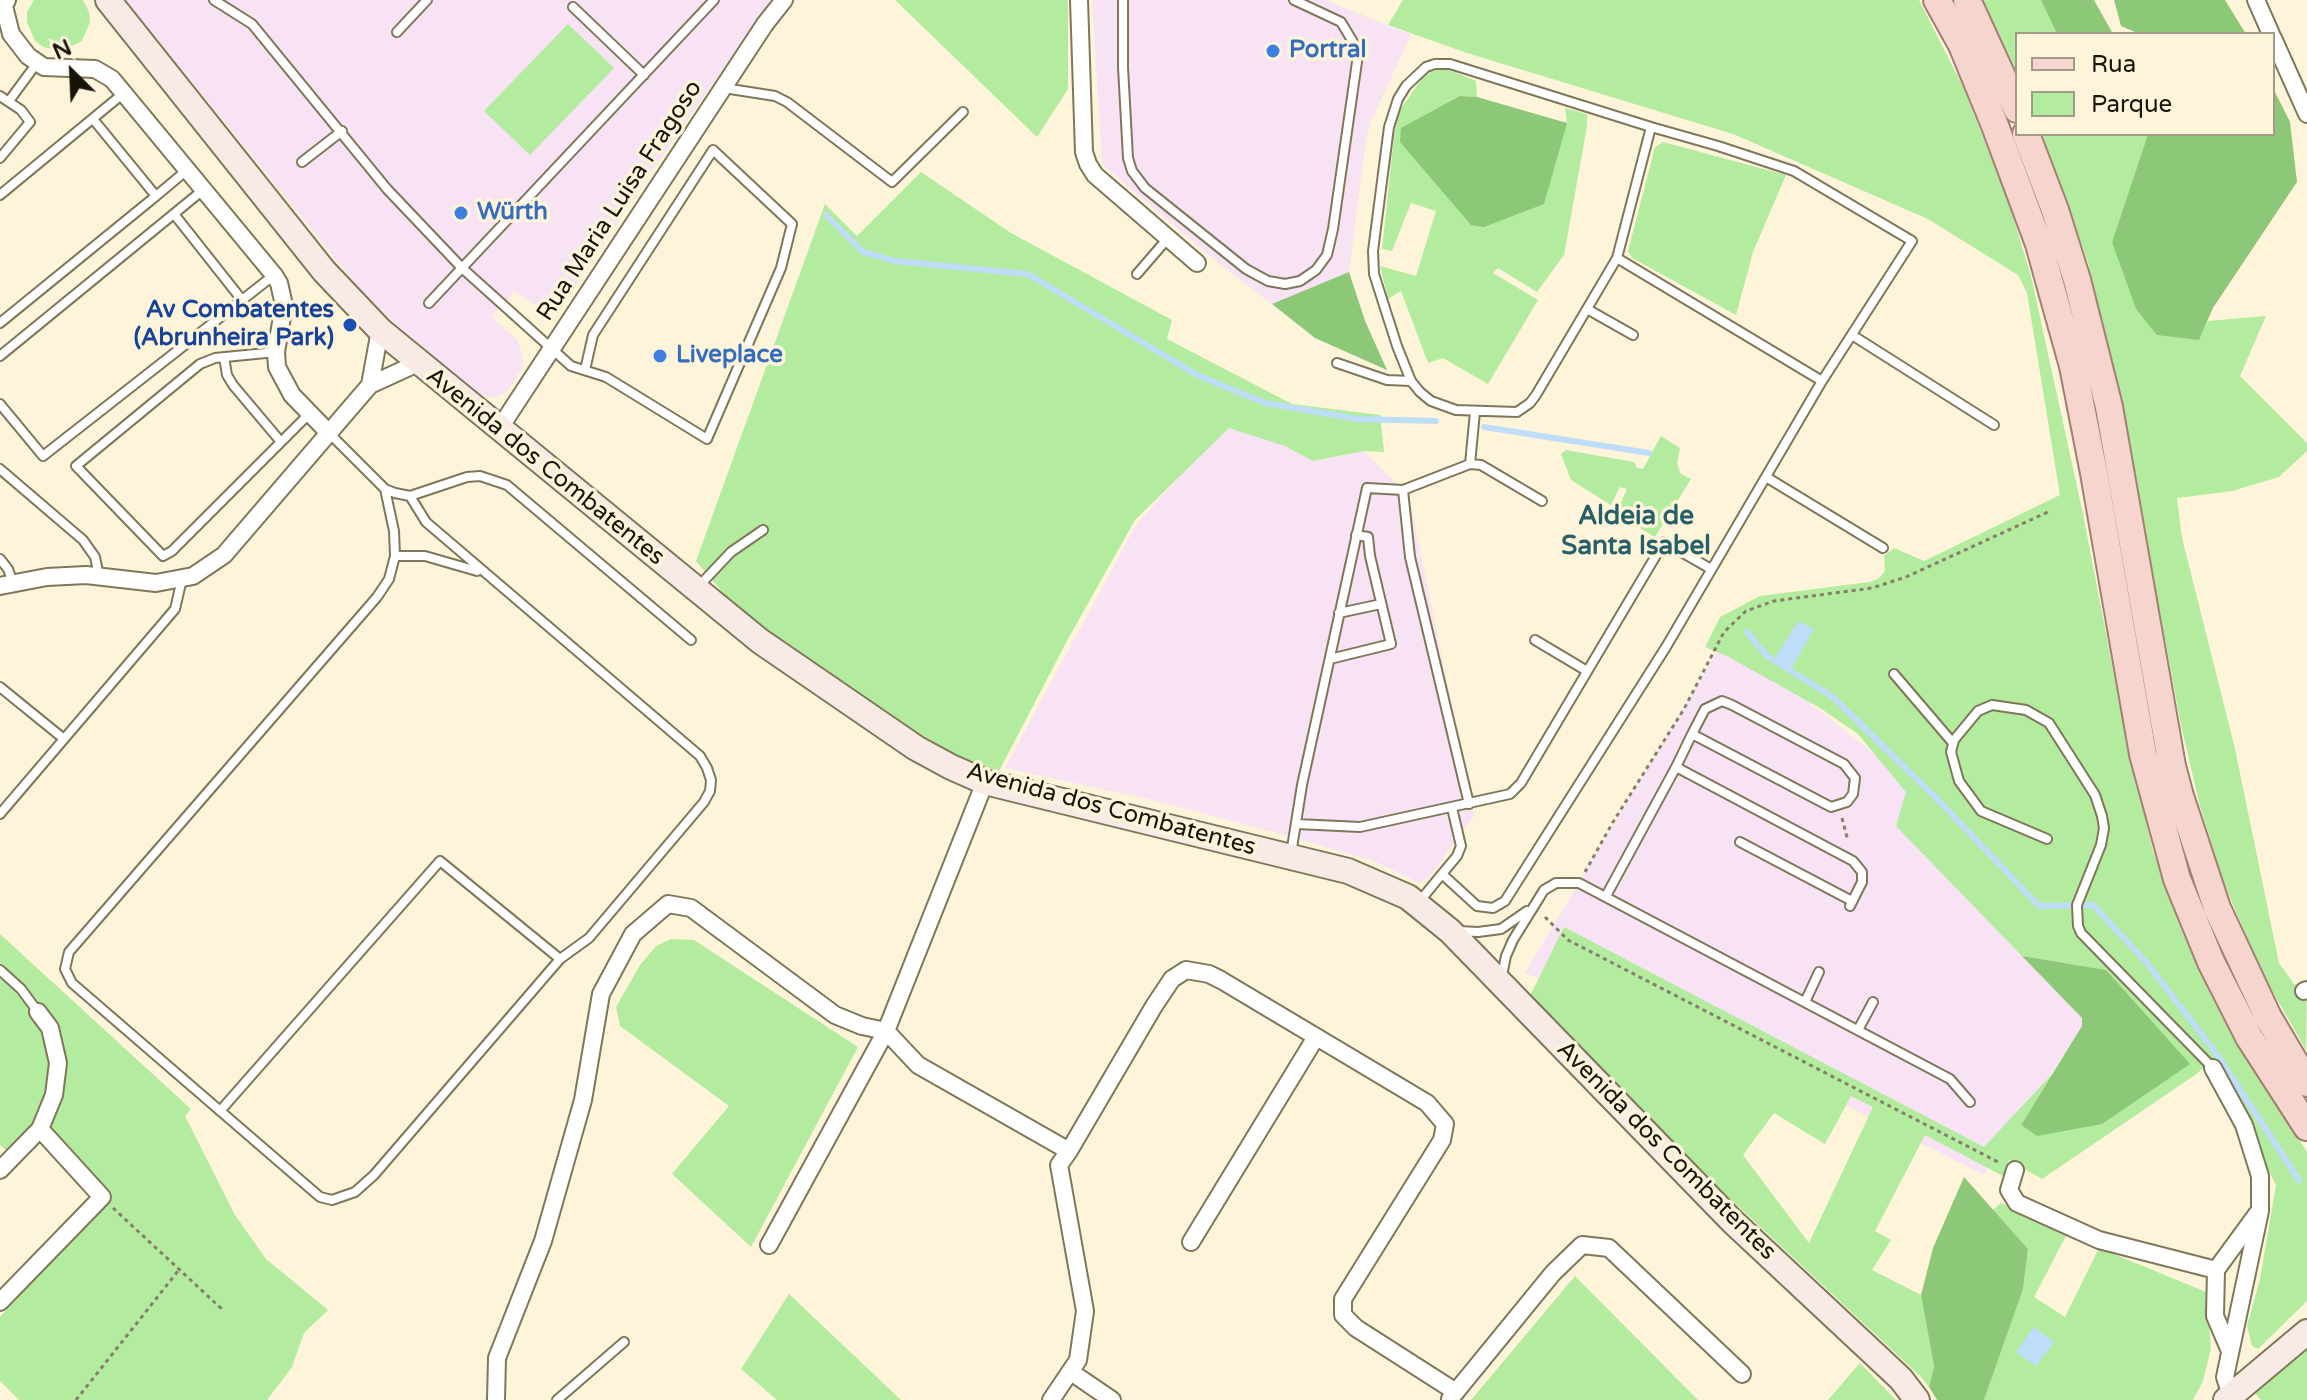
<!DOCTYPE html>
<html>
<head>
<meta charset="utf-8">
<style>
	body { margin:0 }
	#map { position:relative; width:2307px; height:1400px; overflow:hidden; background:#fdf4da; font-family:"Varela Round",sans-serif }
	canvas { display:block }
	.legend { position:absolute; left:2015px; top:32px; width:260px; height:104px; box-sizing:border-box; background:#fdf4da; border:2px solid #a19a86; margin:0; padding:10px 14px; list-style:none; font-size:24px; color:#171308 }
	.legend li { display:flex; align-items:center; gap:16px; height:40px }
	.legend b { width:40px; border:2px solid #a19a86 }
	.north { position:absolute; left:32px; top:32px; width:80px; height:80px; -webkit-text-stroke:6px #fdf4da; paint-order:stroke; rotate:336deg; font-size:22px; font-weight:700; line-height:32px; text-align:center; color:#171308 }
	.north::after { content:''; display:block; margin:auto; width:28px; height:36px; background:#171308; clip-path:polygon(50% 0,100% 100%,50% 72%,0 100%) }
</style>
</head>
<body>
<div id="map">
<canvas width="2307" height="1400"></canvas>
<ul class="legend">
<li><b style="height:10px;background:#f5d5ce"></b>Rua</li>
<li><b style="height:22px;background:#b3eb9f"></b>Parque</li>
</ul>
<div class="north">N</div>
</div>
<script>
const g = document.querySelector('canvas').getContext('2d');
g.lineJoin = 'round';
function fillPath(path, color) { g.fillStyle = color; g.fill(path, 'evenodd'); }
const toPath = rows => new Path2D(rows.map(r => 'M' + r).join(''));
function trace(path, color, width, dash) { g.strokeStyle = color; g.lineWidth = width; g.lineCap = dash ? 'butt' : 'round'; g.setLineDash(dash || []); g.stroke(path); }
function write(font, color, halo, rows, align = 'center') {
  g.font = font + ' "Varela Round",sans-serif'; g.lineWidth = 7; g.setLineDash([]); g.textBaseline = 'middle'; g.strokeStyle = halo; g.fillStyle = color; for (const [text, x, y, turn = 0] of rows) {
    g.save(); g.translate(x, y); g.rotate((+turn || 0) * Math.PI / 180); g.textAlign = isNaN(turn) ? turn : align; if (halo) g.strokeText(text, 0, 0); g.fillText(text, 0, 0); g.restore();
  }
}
const commercial = toPath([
	[126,0,771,0,654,168,571,294,553,307,540,308,514,291,491,317,518,340,523,359,522,369,507,392,493,398,479,393,397,325,360,289],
	[1092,0,1326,0,1411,35,1371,121,1366,141,1349,272,1365,321,1387,370,1315,338,1211,257,1102,164],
	[1228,422,1285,446,1313,461,1364,451,1409,496,1474,816,1429,877,1419,883,1374,861,1281,834,1148,799,1005,768,1136,525],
	[1726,637,1919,789,2098,1004,1984,1175,1798,1081,1525,973]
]);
const green = toPath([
	[34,0,83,0,89,12,90,22,82,41,63,51,43,47,35,41,27,22,27,12],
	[895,0,1068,0,1068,89,1037,137],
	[1403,0,1919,0,1963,87,2008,200,2031,276,2083,514,2125,732,2153,851,2183,934,2235,1041,2307,1152,2307,1301,2258,1349,2252,1346,2247,1326,2260,1279,2276,1185,2214,1059,2195,1075,2042,1179,2009,1160,2003,1176,1925,1135,1875,1231,1891,1240,1872,1270,1921,1295,1934,1366,1929,1387,1920,1376,1693,1164,1530,996,1564,927,1984,1147,2053,1073,2021,1125,2037,1136,2106,970,2022,956,1896,826,1906,792,1858,734,1820,708,1727,656,1705,647,1720,617,1760,596,1870,582,1879,578,1885,571,1884,556,1894,548,1924,561,2060,495,2027,293,2018,275,1928,219,1733,134,1467,53,1388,25],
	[1851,1096,1873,1107,1809,1243,1743,1155,1774,1113,1825,1144],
	[1980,0,2041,0,2057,34,2017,34,2017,77],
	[568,24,614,68,530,155,484,111],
	[1444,68,1476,81,1477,97,1460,96,1567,123,1565,108,1587,114,1587,126,1564,255,1537,292,1498,268,1493,273,1538,300,1488,384,1443,358,1428,363,1401,291,1388,299,1380,266,1416,276,1436,211,1411,203,1392,251,1382,249,1395,127,1400,110,1425,74],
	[2042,134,2148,134,2112,242,2198,340,2208,321,2266,316,2240,376,2307,443,2307,451,2279,477,2232,491,2177,498,2182,538,2235,749,2279,963,2294,984,2307,987,2306,1050,2261,971,2224,883,2200,806,2182,730,2148,549,2088,262],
	[1663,142,1786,175,1753,252,1736,315,1632,258,1628,251,1655,147],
	[921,172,1011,233,1172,320,1167,339,1292,404,1380,415,1384,452,1364,451,1313,461,1285,446,1229,428,1135,520,1068,639,998,773,953,754,817,671,735,607,696,561,825,204,857,236],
	[1661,436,1680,448,1677,463,1680,473,1691,479,1655,537,1616,514,1627,489,1620,487,1611,505,1571,480,1561,454,1566,450,1634,462,1637,468,1643,469],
	[0,934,191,1109,185,1116,235,1215,266,1259,328,1310,304,1333,292,1367,267,1400,19,1400,0,1381,0,1317,109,1199,30,1130,9,1153,0,1145],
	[671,939,694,940,858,1047,751,1247,672,1174,729,1106,620,1026,616,1007,640,965,656,946],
	[2001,1203,2067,1234,2034,1297,2065,1317,2099,1248,2206,1292,2211,1348,2203,1381,2193,1400,1984,1400,2023,1289,2028,1249,1993,1210],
	[1575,1276,1698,1400,1471,1400],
	[789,1294,901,1400,777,1400,741,1369],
	[2307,1348,2307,1400,2261,1400,2254,1392],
	[1860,1363,1896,1400,1828,1400]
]);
const forest = toPath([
	[2041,0,2094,0,2113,34,2057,34],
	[2114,0,2225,0,2246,34,2140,34,2121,26],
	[2273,88,2290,122,2297,182,2213,308,2199,340,2157,335,2136,309,2112,242,2148,134,2273,134],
	[1460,96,1477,97,1567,123,1544,204,1484,227,1471,225,1400,142,1401,128],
	[1349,272,1365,321,1387,370,1315,338,1272,304],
	[2022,956,2106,970,2190,1064,2102,1124,2037,1136,2021,1125,2082,1026,2082,1018],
	[1964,1177,2028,1249,2023,1289,1984,1400,1937,1400,1929,1387,1934,1366,1921,1295,1933,1248]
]);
const water = toPath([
	[1798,621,1814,629,1792,668,1775,658],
	[2034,1327,2054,1342,2036,1366,2016,1352]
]);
const stream = toPath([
	[826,215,863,252,895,261,1028,274,1197,375,1265,403,1358,419,1436,421],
	[1484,427,1649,453],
	[1747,632,1767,656,1833,697,1940,802,2039,906,2093,905,2147,963,2218,1056,2299,1180]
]);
const path = toPath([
	[1842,818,1848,841],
	[1585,872,1613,822,1684,709,1724,632,1746,611,1774,601,1872,588,1906,577,2050,511],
	[1545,917,1568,940,1998,1162],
	[113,1208,224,1311],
	[76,1400,178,1271]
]);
const lane = toPath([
	[214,0,252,24,387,189,462,268,571,366,606,377,707,439,781,268,792,224,713,150,593,335,585,370],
	[1123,0,1123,67,1128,158,1132,171,1145,188,1246,269,1268,281,1285,284,1300,281,1316,270,1327,255,1333,229,1357,62,1356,47,1341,22,1294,0],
	[573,7,644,75],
	[397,32,427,0],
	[1435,64,1450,64,1651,127,1617,258,1536,395,1530,403,1517,412,1456,410,1431,401,1420,392,1411,381,1397,346,1374,274,1373,251,1389,127,1398,99,1406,86,1426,67,1435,64],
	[724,88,775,96,787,102,892,182,963,112],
	[0,96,21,110,30,122,0,158],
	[9,101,37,63],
	[302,162,342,131],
	[0,195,125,92],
	[156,196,187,170],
	[174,214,242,300],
	[1617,258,1822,381,1912,241,1794,171,1718,146,1651,127],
	[1137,274,1168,238],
	[429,303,714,0],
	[1587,309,1633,335],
	[0,323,156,196,93,119],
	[1852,335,1994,425],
	[276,352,215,358,200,364,76,466,163,556,172,551,310,413],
	[0,356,203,190],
	[224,357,227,375,233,385,281,442],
	[1337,363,1387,380,1411,381],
	[0,404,43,456,274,275],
	[330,434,385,489,395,493,410,496,467,477,480,476,507,485,691,640],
	[1470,464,1481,465,1542,501],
	[0,469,83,540,95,557,99,576],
	[1766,477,1883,548],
	[385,489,394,531,395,556,389,579,377,597,69,952,65,969,72,983,320,1197,332,1200,355,1192,374,1175,560,959,589,938,704,802,710,791,711,780,707,768,700,756,426,522,410,496],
	[1403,490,1410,557,1469,804],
	[395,556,425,556,477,571],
	[0,559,8,569,13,583],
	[698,587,731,552,763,530],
	[1339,613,1381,604],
	[1535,640,1587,671],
	[1330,659,1391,644,1370,556,1368,537,1356,535],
	[1894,674,1953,743],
	[0,687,64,739],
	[1676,767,1692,734,1831,807,1847,802,1853,794,1855,778,1844,764,1732,705,1722,701,1705,709,1692,734],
	[0,814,175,609,182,579],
	[1297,824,1360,827,1510,794,1521,783,1664,542,1711,569],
	[2047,839,1981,811,1959,781,1951,752,1954,740,1978,711,1992,705,2026,710,2049,723,2095,795,2102,816,2104,828,2101,845,2077,905,2078,926,2081,933,2213,1068],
	[1740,842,1852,901],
	[1291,854,1302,785,1367,488,1403,490,1470,464,1475,412],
	[1442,874,1457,856,1461,846,1452,808],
	[1606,896,1676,767,1853,861,1862,872,1862,882,1850,906],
	[1419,902,1442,874,1477,906,1493,908,1505,901,1666,647,1822,381],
	[1459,931,1478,932,1501,929,1527,911],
	[0,970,21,989,38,1012],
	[1501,980,1506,956,1513,940,1544,890,1556,883,1579,883,1950,1079,1970,1102],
	[1805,1002,1819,972],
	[1858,1030,1873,1002],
	[220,1111,440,861,560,959],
	[557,1400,624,1342]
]);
const street = toPath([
	[7,0,4,6,11,34,28,56,44,67,95,69,112,79,274,275,279,283,284,305,276,352,277,367,292,395,330,434],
	[1079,0,1084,152,1088,164,1095,175,1197,263],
	[2256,0,2271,34],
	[2273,38,2307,114],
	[370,385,380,330],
	[499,429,765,24,784,0],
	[0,586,47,577,86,575,156,583,193,576,224,555,370,385,418,363],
	[2304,991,2307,990],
	[886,1031,918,1065,1069,1151,1154,1006,1172,979,1186,970,1209,974,1221,980,1427,1103,1445,1124,1442,1140,1343,1299,1343,1315,1356,1328,1456,1392],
	[2213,1068,2244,1125,2260,1176,2260,1211,2225,1377,2231,1396],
	[0,1170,40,1129,54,1095,58,1063,50,1028,38,1012],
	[2015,1170,2009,1190,2017,1203,2099,1240,2216,1270],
	[1191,1242,1316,1037],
	[769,1245,886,1031,985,782],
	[0,1302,102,1197,40,1129],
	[2230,1351,2215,1316,2216,1270,2257,1214],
	[1071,1372,1112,1400],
	[1450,1399,1553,1273,1582,1245,1609,1248,1742,1374],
	[496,1400,497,1358,543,1241,583,1100,601,994,633,934,668,904,691,908,835,1015,862,1026,886,1031],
	[1051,1400,1078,1360,1085,1311,1059,1165,1069,1151]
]);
const secondary = toPath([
	[108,0,324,271,380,330,760,641,916,748,951,767,985,782,1348,871,1408,897,1450,931,1732,1221,1901,1379,1917,1400],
	[2226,1400,2307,1332]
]);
const primary = toPath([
	[1937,0,1962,45,1994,123,2039,244,2057,309,2073,366,2094,473,2143,754,2177,879,2211,962,2249,1037,2307,1127],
	[1967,0,2017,109],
	[2026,134,2055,210,2077,280,2109,407,2172,766,2180,796,2217,908,2268,1017,2307,1083]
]);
const markers = [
	[1273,51,8,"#3f7fe0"],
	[461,213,8,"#3f7fe0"],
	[350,325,8,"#1a4fb4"],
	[660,356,8,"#3f7fe0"]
];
const shopNames = [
	["Portral",1289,51],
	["Würth",477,213],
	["Liveplace",676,356]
];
const streetNames = [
	["Rua Maria Luisa Fragoso",620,201,-57],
	["Avenida dos Combatentes",545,467,39],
	["Avenida dos Combatentes",1111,810,15],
	["Avenida dos Combatentes",1666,1151,45]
];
const transitNames = [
	["Av Combatentes",334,311],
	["(Abrunheira Park)",334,339]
];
const neighbourhoodNames = [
	["Aldeia de",1636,517],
	["Santa Isabel",1636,547]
];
fillPath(commercial, '#f7e3f4');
fillPath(green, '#b3eb9f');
fillPath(forest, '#8cc877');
fillPath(water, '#bfddf9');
trace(stream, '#bfddf9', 6);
trace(lane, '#807659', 12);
trace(street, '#807659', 20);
trace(secondary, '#807659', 28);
trace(primary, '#a37f73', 30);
trace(path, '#857f6c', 3, [4, 4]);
trace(lane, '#fff', 8);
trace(street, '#fff', 16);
trace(secondary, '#faeae6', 24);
trace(primary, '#f5d5ce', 26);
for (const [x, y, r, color] of markers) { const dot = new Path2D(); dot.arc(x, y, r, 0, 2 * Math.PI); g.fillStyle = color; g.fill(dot); trace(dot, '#fdf4da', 3); }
write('bold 24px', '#366cbe', '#fdf4da', shopNames, 'left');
write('24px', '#171308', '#fdf4da', streetNames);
write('bold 24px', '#164399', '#fdf4da', transitNames, 'right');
write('bold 26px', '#275f69', '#fdf4da', neighbourhoodNames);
</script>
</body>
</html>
